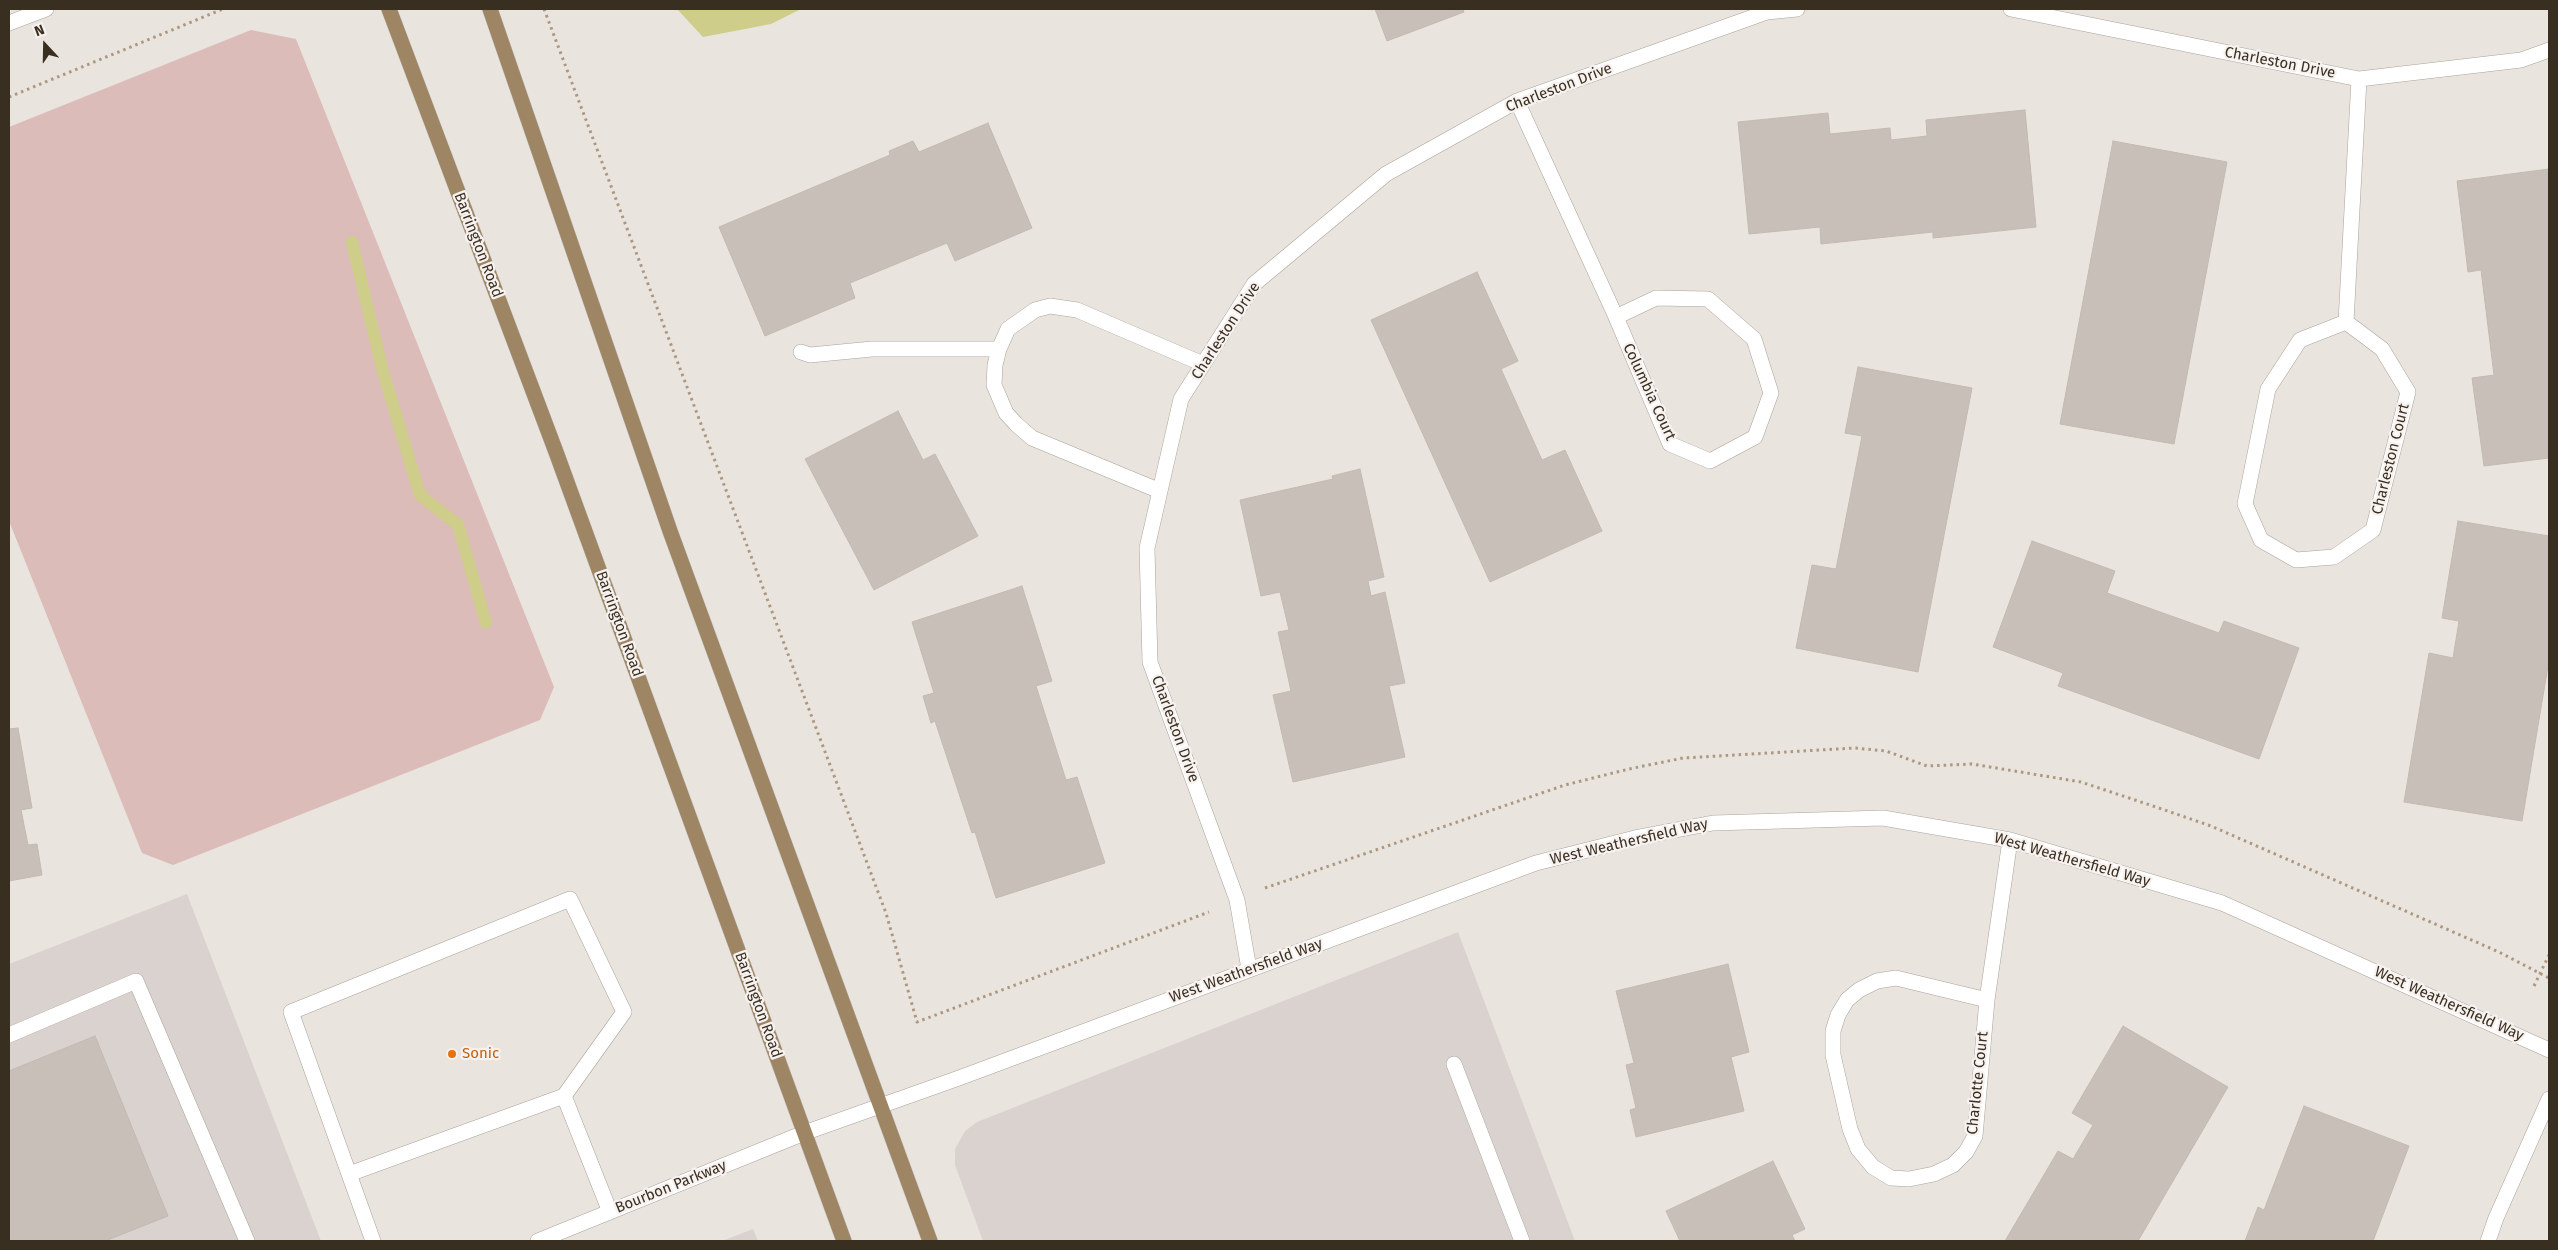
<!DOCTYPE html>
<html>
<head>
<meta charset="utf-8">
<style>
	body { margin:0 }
	#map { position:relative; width:2558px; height:1250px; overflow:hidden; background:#eae4df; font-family:"Fira Sans",sans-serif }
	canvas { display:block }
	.frame { position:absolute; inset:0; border:10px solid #392f21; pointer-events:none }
	.north { position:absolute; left:20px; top:20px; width:50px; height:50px; -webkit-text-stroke:4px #f7f2f0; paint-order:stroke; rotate:339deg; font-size:14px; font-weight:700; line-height:20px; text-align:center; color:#392f21 }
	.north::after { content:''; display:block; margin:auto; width:18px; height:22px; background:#392f21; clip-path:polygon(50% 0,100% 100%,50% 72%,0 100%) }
</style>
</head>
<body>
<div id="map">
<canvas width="2558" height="1250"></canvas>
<div class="frame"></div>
<div class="north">N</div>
</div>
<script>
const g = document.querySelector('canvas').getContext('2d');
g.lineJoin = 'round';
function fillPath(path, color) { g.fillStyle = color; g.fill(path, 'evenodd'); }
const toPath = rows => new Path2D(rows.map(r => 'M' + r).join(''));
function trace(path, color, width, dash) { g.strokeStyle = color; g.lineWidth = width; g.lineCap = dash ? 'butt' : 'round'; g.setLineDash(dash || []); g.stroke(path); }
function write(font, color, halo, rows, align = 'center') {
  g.font = font + ' "Fira Sans",sans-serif'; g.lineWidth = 4.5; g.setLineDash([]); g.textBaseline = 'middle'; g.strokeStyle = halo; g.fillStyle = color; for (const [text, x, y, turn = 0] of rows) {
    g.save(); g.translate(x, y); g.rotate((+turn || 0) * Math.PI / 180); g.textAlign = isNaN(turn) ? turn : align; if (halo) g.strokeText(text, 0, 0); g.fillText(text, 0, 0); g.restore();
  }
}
const built = toPath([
	[187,894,321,1241,9,1241,9,964],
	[1458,932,1575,1241,983,1241,955,1165,955,1149,965,1131,977,1122],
	[753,1229,758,1241,722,1241]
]);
const green = toPath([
	[251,30,296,39,554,687,540,720,173,865,142,853,9,521,9,127]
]);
const water = toPath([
	[677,9,801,9,771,24,703,37]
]);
const stream = toPath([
	[352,242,382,368,420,495,458,525,486,623]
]);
const building = toPath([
	[1375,9,1463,9,1464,12,1387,41,1375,9],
	[2025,110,2036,227,1933,238,1933,232,1821,244,1820,227,1749,234,1738,122,1828,113,1830,134,1890,128,1891,140,1927,136,1926,120,2025,110],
	[988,123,1032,228,955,261,947,243,850,283,855,298,765,336,719,227,890,155,889,151,913,141,919,152,988,123],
	[2113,141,2227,162,2174,444,2060,424,2113,141],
	[2549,169,2549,458,2484,466,2472,378,2494,375,2481,270,2468,272,2457,181,2549,169],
	[1477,272,1518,361,1501,369,1542,460,1565,450,1602,531,1490,582,1371,320,1477,272],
	[1858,367,1972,388,1918,672,1796,648,1812,565,1836,569,1862,436,1845,433,1858,367],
	[898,411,923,460,935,454,978,536,874,590,805,459,898,411],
	[1360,469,1384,577,1368,581,1371,596,1385,592,1405,683,1389,686,1405,757,1293,782,1273,695,1291,691,1278,632,1289,630,1280,592,1261,596,1240,500,1333,479,1332,476,1360,469],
	[2458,521,2549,536,2549,660,2522,821,2404,802,2429,653,2453,658,2459,621,2442,618,2458,521],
	[2032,541,2115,571,2107,593,2219,633,2224,621,2299,648,2259,759,2058,686,2063,673,1993,647,2032,541],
	[1022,586,1052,681,1036,686,1066,780,1077,777,1105,863,996,898,975,832,972,833,935,721,931,723,923,696,934,693,912,622,1022,586],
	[18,728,32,808,21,810,28,845,37,844,42,875,9,881,9,729,18,728],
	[1728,964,1749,1052,1731,1057,1744,1111,1636,1137,1630,1110,1636,1108,1626,1065,1634,1063,1616,991,1728,964],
	[2123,1026,2228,1087,2138,1241,2005,1241,2058,1151,2073,1159,2093,1125,2072,1113,2123,1026],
	[95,1036,168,1216,105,1241,9,1241,9,1071,95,1036],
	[2304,1106,2409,1146,2373,1241,2245,1241,2258,1207,2264,1210,2304,1106],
	[1773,1161,1805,1229,1792,1235,1795,1241,1680,1241,1666,1211,1773,1161]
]);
const path = toPath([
	[544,9,886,913,917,1022,1209,912],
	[9,97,223,9],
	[1265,888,1565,785,1629,769,1683,758,1855,748,1886,751,1927,766,1972,764,2081,782,2156,807,2211,826,2499,952,2549,978],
	[2534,986,2549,955]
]);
const minor = toPath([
	[2011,9,2359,79,2521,60,2549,50],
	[9,23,46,9],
	[1517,101,1616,317,1670,444,1710,461,1755,437,1771,393,1754,339,1708,299,1656,298,1616,317],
	[2346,322,2382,349,2408,392,2373,530,2334,557,2296,560,2261,540,2245,504,2268,389,2300,340,2346,322],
	[2346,322,2359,79],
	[801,352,810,355,872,349,999,349],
	[1160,491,1032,438,1016,424,1006,413,994,385,995,365,999,349,1008,329,1035,310,1050,306,1077,310,1203,364],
	[1249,969,1237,900,1150,662,1147,548,1181,399,1254,284,1386,174,1517,101,1767,12,1797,9],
	[1987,1000,1896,978,1877,981,1859,990,1847,1000,1838,1015,1833,1031,1833,1055,1850,1129,1858,1149,1873,1167,1891,1178,1909,1179,1934,1174,1953,1165,1966,1152,1975,1136,1987,1000,2010,840],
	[9,1035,136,981,247,1241],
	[1454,1064,1522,1241],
	[564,1096,610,1212],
	[349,1174,564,1096,624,1012,570,899,291,1012,373,1241],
	[538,1241,804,1133,959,1078,1536,863,1639,837,1713,823,1883,818,2010,840,2222,903,2549,1050],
	[2488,1241,2496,1218,2549,1099]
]);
const major = toPath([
	[389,9,556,452,844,1241],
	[490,9,670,531,930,1241]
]);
const markers = [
	[452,1054,5,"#e8710a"]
];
const streetNames = [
	["Charleston Drive",2280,63,11],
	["Charleston Drive",1559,88,-21],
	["Barrington Road",478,245,69],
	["Charleston Drive",1226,331,-57],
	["Columbia Court",1649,392,65],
	["Charleston Court",2391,459,-76],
	["Barrington Road",619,624,70],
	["Charleston Drive",1175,729,70],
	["West Weathersfield Way",1629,842,-13],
	["West Weathersfield Way",2072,860,16],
	["West Weathersfield Way",1246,971,-20],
	["West Weathersfield Way",2449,1004,24],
	["Barrington Road",758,1005,70],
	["Charlotte Court",1978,1083,-84],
	["Bourbon Parkway",671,1187,-22]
];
const foodNames = [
	["Sonic",462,1054]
];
fillPath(built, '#dad2ce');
fillPath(green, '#dbbcb9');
fillPath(water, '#cecd89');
trace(stream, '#cecd89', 12);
fillPath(building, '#c7bfb8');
trace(building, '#c3b9b2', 1);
trace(minor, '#aaa39b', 16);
trace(major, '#c4c1bc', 16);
trace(path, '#ac9881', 3, [2.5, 4]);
trace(minor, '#fff', 15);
trace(major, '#9e8665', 15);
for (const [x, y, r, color] of markers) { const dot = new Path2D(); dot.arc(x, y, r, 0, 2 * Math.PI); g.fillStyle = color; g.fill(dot); trace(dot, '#f7f2f0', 2); }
write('15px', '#392f21', '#f7f2f0', streetNames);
write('15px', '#c56008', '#f7f2f0', foodNames, 'left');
</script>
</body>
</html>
